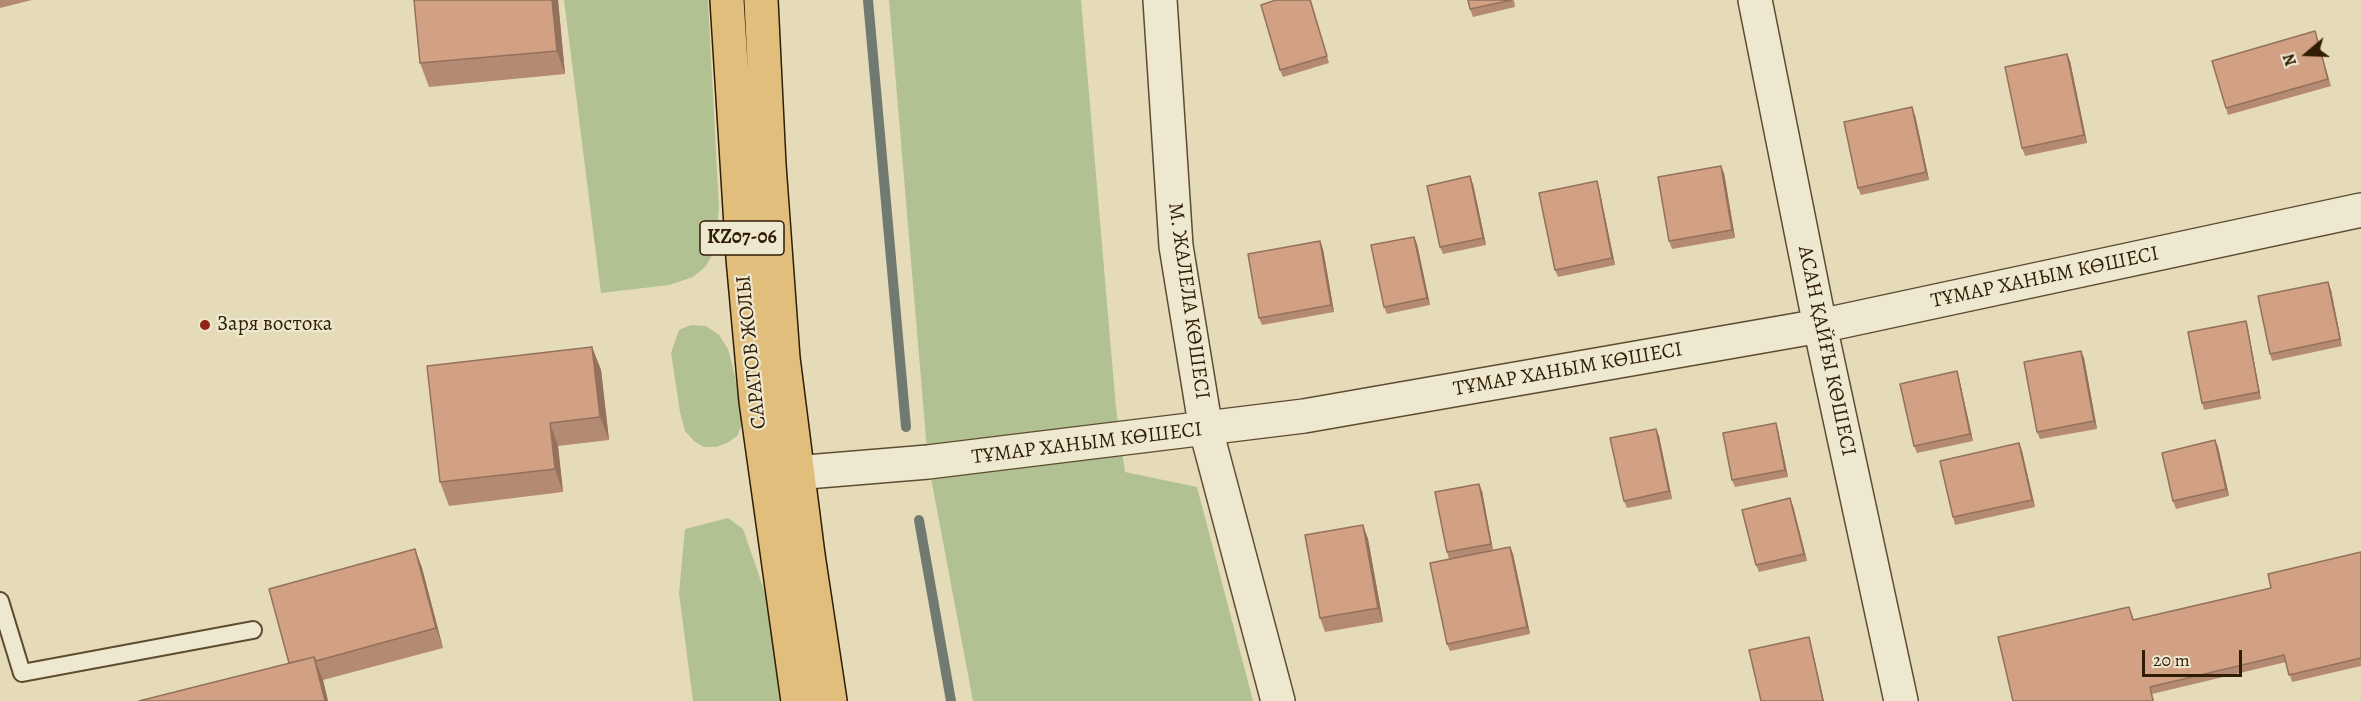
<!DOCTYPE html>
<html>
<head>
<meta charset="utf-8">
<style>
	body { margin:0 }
	#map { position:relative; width:2361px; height:701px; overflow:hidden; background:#e5dbb8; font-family:Alegreya,serif }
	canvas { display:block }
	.north { position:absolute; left:2277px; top:24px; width:60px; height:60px; -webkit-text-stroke:4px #eee8d1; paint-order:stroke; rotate:251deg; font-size:16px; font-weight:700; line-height:24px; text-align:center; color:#311d04 }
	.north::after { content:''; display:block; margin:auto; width:21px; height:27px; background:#311d04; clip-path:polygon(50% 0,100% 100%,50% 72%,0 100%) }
	.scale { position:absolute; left:2142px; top:650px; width:100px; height:27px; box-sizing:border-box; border:3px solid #311d04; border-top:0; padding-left:8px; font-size:18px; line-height:21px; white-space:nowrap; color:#311d04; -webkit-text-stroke:4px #eee8d1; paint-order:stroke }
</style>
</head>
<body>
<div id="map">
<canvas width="2361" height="701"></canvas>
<div class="north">N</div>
<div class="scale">20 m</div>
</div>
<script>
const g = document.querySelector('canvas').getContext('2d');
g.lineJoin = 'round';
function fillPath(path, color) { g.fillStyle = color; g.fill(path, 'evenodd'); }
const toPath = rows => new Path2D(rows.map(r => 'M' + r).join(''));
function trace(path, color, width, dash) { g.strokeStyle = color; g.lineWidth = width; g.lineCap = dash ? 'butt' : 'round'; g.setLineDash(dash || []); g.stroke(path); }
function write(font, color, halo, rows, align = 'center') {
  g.font = font + ' Alegreya,serif'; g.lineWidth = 4.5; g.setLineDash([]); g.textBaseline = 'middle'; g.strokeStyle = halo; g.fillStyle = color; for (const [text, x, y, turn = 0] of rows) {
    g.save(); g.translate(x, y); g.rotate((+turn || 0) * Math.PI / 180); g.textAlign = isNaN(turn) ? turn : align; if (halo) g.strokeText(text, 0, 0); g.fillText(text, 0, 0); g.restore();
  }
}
const green = toPath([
	[564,0,708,0,719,208,715,250,706,266,693,277,669,285,601,293],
	[889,0,1081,0,1116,408,1125,472,1197,487,1253,701,973,701,928,462],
	[691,325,706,326,719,335,728,349,735,376,742,423,738,435,729,442,716,447,704,447,695,442,685,431,680,412,671,353,679,330],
	[728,518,743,529,766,596,781,701,693,701,679,593,685,529]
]);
const stream = toPath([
	[868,0,906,427],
	[919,520,951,701]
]);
const lane = toPath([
	[0,601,22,673,253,630]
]);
const street = toPath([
	[1160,0,1176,246,1206,430,1278,701],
	[1755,0,1820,326,1901,701],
	[770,475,928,462,1304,416,1820,326,2361,210]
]);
const primary = toPath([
	[727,0,743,258,756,401,798,701],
	[761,0,769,165,783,358,808,555,830,701]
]);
const wall = toPath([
	[0,0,32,0,0,8],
	[558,0,565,74,429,87,420,63],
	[1311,0,1329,63,1283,77,1280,70],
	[1514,0,1515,7,1473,17,1470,9],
	[2317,38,2331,86,2228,115,2226,108],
	[2070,61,2087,143,2025,156,2022,148],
	[1915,115,1929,180,1861,195,1858,188],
	[1724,173,1735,238,1672,249,1669,241],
	[1597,181,1599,188,1615,265,1558,277,1555,270],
	[1473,184,1486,245,1443,254,1440,247],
	[1414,237,1417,244,1430,305,1387,314,1384,307],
	[1323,249,1334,312,1262,325,1259,318],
	[2331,290,2342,346,2272,361,2270,354],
	[2246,321,2248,329,2261,399,2204,410,2202,403],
	[592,347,601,370,609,440,558,446,563,492,449,506,440,482],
	[2084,358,2097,429,2040,439,2037,432],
	[1957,371,1959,378,1973,441,1917,453,1914,446],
	[1656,429,1659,436,1672,499,1627,508,1624,501],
	[1778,430,1788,477,1735,487,1732,480],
	[2215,440,2218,447,2229,496,2176,509,2173,501],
	[2019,443,2022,451,2035,507,1955,525,1953,517],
	[1482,491,1493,550,1510,547,1513,554,1530,634,1450,651,1447,644,1449,559,1447,552],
	[1793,506,1807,561,1759,572,1756,565],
	[1363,525,1368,539,1383,622,1325,632,1320,618],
	[415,549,422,568,443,648,323,680,328,701,139,701,289,663],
	[2361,552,2361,666,2292,682,2286,662,2152,694,2154,701,2013,701,2132,614,2134,620,2271,588]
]);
const shadedWall = toPath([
	[552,0,558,0,565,74,557,51],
	[2067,54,2070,61,2087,143,2084,135],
	[1912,107,1915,115,1929,180,1926,172],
	[1721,166,1724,173,1735,238,1732,230],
	[1470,176,1473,184,1486,245,1483,238],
	[1597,181,1599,188,1615,265,1612,258],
	[1414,237,1417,244,1430,305,1427,298],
	[1320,241,1323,249,1334,312,1331,305],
	[2328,282,2331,290,2342,346,2340,339],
	[2246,321,2248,329,2261,399,2259,392],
	[592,347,601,370,609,440,600,417],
	[2081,351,2084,358,2097,429,2094,421],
	[1957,371,1959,378,1973,441,1970,434],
	[550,423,558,446,563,492,555,469],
	[1776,423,1778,430,1788,477,1785,470],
	[1656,429,1659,436,1672,499,1669,491],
	[2215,440,2218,447,2229,496,2226,489],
	[2019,443,2022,451,2035,507,2032,500],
	[1479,484,1482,491,1493,551,1491,544],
	[1790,498,1793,506,1807,561,1804,554],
	[1363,525,1368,539,1383,622,1378,608],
	[1510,547,1513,554,1530,634,1527,627],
	[415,549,422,568,443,648,436,628],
	[1809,637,1811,644,1824,701,1823,701],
	[314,657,323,680,328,701,325,701]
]);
const building = toPath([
	[414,0,552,0,557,51,420,63,414,0],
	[1276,0,1310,0,1327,56,1280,70,1261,5,1276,0],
	[1468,0,1512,0,1470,9,1468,0],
	[2315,31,2328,79,2226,108,2212,61,2315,31],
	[2067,54,2084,135,2022,148,2005,67,2067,54],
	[1912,107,1926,172,1858,188,1844,122,1912,107],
	[1721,166,1732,230,1669,241,1658,177,1721,166],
	[1470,176,1483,238,1440,247,1427,186,1470,176],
	[1597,181,1612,258,1555,270,1539,193,1597,181],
	[1414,237,1427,298,1384,307,1371,245,1414,237],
	[1320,241,1331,305,1259,318,1248,254,1320,241],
	[2328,282,2340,339,2270,354,2258,296,2328,282],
	[2246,321,2259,392,2202,403,2188,332,2246,321],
	[592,347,600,417,550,423,555,469,440,482,427,366,592,347],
	[2081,351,2094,421,2037,432,2024,362,2081,351],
	[1957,371,1970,434,1914,446,1900,384,1957,371],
	[1776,423,1785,470,1732,480,1723,433,1776,423],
	[1656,429,1669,491,1624,501,1610,438,1656,429],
	[2215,440,2226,489,2173,501,2162,453,2215,440],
	[2019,443,2032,500,1953,517,1940,461,2019,443],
	[1479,484,1491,544,1447,552,1435,492,1479,484],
	[1790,498,1804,554,1756,565,1742,510,1790,498],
	[1363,525,1378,608,1320,618,1305,535,1363,525],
	[1510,547,1527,627,1447,644,1430,563,1510,547],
	[415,549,436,628,316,661,314,657,289,663,269,589,415,549],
	[2361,552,2361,658,2289,675,2284,655,2150,687,2153,701,2013,701,1998,637,2129,607,2133,620,2271,588,2268,574,2361,552],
	[1809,637,1823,701,1761,701,1749,650,1809,637],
	[314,657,325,701,139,701,314,657]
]);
const markers = [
	[205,325,6,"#8f2418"]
];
const shields = [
	[742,238,84]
];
const shieldNames = [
	["KZ07-06",742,238]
];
const streetNames = [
	["ТҰМАР ХАНЫМ КӨШЕСІ",2045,278,-12],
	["М. ЖАЛЕЛА КӨШЕСІ",1188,301,82],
	["АСАН ҚАЙҒЫ КӨШЕСІ",1826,351,78],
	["САРАТОВ ЖОЛЫ",752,352,-96],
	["ТҰМАР ХАНЫМ КӨШЕСІ",1568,370,-10],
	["ТҰМАР ХАНЫМ КӨШЕСІ",1087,444,-7]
];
const poiNames = [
	["Заря востока",217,325]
];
fillPath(green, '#b1c192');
trace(stream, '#717a71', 10);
trace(lane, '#5e4c31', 20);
trace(street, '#5e4c31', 36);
trace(primary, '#311d04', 36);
trace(lane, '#eee8d1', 16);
trace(street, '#eee8d1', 33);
trace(primary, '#e2be7c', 33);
fillPath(wall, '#b58a72');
fillPath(shadedWall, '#93715c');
fillPath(building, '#d2a184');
trace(building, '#93715c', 1.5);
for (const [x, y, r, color] of markers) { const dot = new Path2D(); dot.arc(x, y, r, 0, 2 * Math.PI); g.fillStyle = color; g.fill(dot); trace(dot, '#eee8d1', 2); }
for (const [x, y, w] of shields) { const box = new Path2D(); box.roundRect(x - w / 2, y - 17, w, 34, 4.5); g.fillStyle = '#eee8d1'; g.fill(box); trace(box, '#311d04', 1.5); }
write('bold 20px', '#311d04', null, shieldNames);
write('21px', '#311d04', '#eee8d1', streetNames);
write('21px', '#311d04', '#eee8d1', poiNames, 'left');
</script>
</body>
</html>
